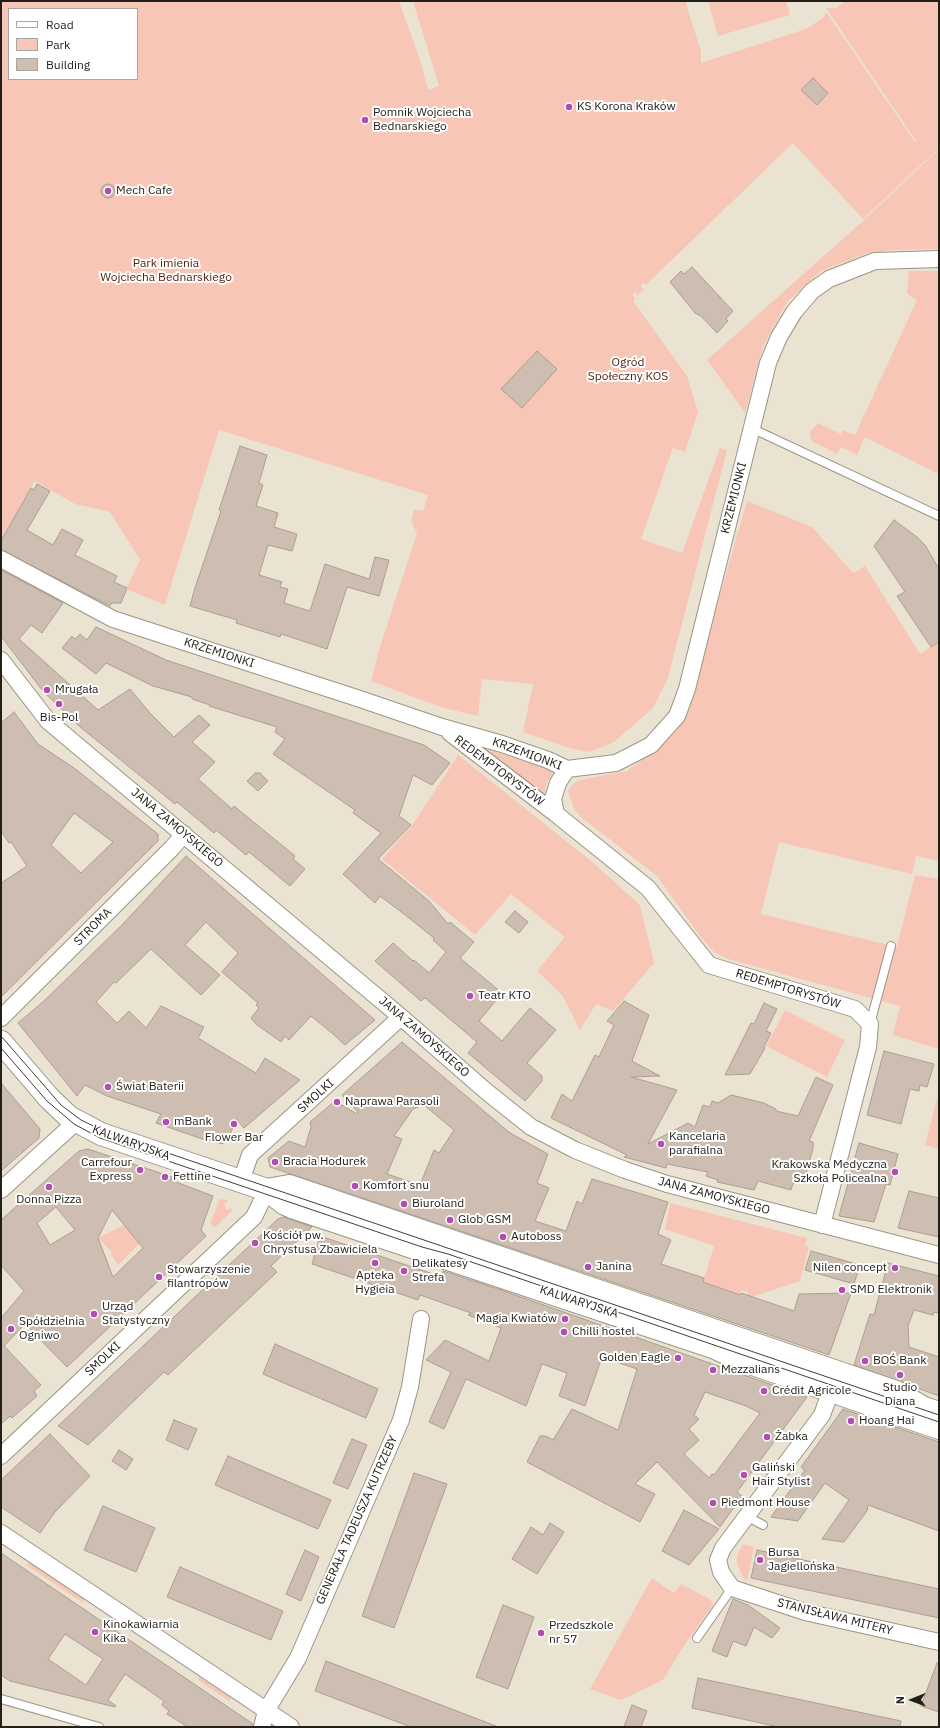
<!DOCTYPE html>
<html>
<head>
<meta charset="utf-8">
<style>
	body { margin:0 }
	#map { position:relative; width:940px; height:1728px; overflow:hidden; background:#ebe3d2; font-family:"IBM Plex Sans",sans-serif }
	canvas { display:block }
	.frame { position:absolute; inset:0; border:2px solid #232019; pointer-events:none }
	.legend { position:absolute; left:8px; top:8px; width:130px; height:72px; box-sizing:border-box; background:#fff; border:1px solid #a7a6a3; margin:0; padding:5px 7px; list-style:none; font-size:12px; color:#232019 }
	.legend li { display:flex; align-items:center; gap:8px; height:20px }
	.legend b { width:20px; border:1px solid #a7a6a3 }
	.north { position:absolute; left:892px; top:1680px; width:40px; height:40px; -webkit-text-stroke:3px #fff; paint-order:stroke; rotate:269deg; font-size:11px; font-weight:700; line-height:16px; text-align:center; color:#232019 }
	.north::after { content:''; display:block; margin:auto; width:14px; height:18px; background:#232019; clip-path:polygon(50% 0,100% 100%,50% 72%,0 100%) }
</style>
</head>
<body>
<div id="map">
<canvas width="940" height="1728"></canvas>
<div class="frame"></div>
<ul class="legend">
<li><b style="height:5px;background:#fff"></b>Road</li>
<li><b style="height:11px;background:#f7c6b6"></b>Park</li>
<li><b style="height:11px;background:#cebeb2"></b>Building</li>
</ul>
<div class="north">N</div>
</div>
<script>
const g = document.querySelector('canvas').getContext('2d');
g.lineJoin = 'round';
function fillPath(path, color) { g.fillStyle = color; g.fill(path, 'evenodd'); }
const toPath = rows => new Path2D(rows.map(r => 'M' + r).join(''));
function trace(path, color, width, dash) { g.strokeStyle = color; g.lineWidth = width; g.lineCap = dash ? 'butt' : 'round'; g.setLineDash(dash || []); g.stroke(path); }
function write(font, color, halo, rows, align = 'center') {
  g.font = font + ' "IBM Plex Sans",sans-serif'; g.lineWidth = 4; g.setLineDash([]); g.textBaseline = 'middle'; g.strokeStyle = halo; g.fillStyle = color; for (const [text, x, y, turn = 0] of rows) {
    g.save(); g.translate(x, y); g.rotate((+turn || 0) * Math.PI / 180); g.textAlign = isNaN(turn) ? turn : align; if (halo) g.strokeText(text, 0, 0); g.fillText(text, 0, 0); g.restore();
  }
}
const green = toPath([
	[1,1,399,1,420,60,428,90,439,86,413,1,685,1,701,51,701,63,806,29,824,17,826,12,915,142,916,141,826,8,836,8,846,1,939,1,939,148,863,219,793,143,649,282,648,281,649,283,646,285,643,283,641,286,644,289,638,295,635,292,632,295,635,298,633,301,687,376,698,412,685,452,673,448,641,539,682,553,720,448,727,450,668,678,653,708,614,742,590,752,572,749,523,732,533,684,482,679,478,716,440,707,371,681,379,650,417,533,411,521,414,509,423,511,428,495,219,430,165,605,126,589,140,560,110,512,75,504,35,481,1,541],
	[9,9,137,9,137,79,9,79],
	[708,1,786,1,790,15,718,36],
	[939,149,939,249,893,250,868,253,821,271,787,302,763,346,745,413,707,360,863,221],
	[909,271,939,271,939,474,865,437,857,455,841,447,837,454,813,442,810,437,810,432,818,423,841,434,842,430,855,435,917,300,907,294],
	[747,501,812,527,853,573,865,566,920,654,937,643,939,646,939,861,916,856,912,874,779,842,761,914,897,947,915,875,939,879,939,1049,893,1035,900,1006,728,959,714,952,699,935,657,876,582,818,574,809,568,791,574,783,580,780,627,771,665,742,684,719],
	[482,748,555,771,547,782,543,798],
	[458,755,590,860,640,905,654,963,613,1011,596,1004,580,1030,562,995,537,971,565,937,511,894,475,935,382,859,413,824],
	[785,1010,845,1040,827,1077,766,1046],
	[939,1091,939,1149,925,1145],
	[220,1199,227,1200,228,1202,224,1204,227,1210,231,1208,232,1211,214,1228,210,1223],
	[670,1203,807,1238,805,1246,809,1247,800,1281,752,1297,750,1303,746,1301,748,1292,741,1290,739,1295,703,1282,714,1246,665,1229],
	[131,1221,145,1238,118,1265,111,1254,112,1252,98,1238],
	[743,1544,754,1547,747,1581,743,1577,737,1563,737,1555],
	[30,1562,84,1599,83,1603,26,1565],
	[652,1578,674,1593,681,1584,711,1600,713,1605,685,1644,663,1680,621,1700,590,1689],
	[199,1677,231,1697,229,1701,198,1680]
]);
const building = toPath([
	[813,78,828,93,817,105,801,90,813,78],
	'101 191a7 7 0 1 1 14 0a7 7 0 1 1-14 0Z',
	[692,267,733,311,726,319,728,321,717,333,701,316,695,313,670,282,681,271,684,274,692,267],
	[537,351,557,369,522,408,501,389,537,351],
	[240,446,267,455,259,483,263,485,256,506,278,513,274,527,297,534,292,551,268,545,259,575,282,582,280,587,288,589,284,603,310,611,325,564,369,579,375,557,389,560,379,596,347,587,327,649,281,634,280,637,236,623,237,620,190,606,195,588,221,511,219,510,240,446],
	[37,484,50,491,27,530,53,545,62,529,83,540,75,555,117,576,114,582,127,588,121,603,111,603,110,606,1,550,1,541,31,488,34,490,37,484],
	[894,520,917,537,925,545,939,569,939,642,931,647,897,596,905,592,874,546,894,520],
	[1,570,63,603,42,633,31,625,19,639,98,710,130,689,150,713,174,737,199,715,210,725,192,742,215,762,198,779,232,809,234,806,295,856,293,859,305,869,290,886,249,852,246,855,216,830,214,833,177,802,175,804,79,726,42,690,1,636,1,570],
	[96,627,166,660,424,745,450,763,432,785,413,775,399,816,411,825,378,859,429,901,448,924,450,922,474,942,460,958,502,993,479,1021,502,1041,530,1008,556,1030,527,1063,542,1076,542,1081,525,1101,468,1053,477,1042,425,998,421,1001,375,961,393,943,413,961,414,960,429,973,446,952,433,940,434,938,404,914,380,896,375,903,343,874,381,833,353,813,355,810,273,754,285,739,275,732,277,727,209,706,210,705,192,699,192,697,153,686,106,663,96,674,62,648,72,636,75,639,80,634,87,640,96,627],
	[14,712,38,744,74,768,158,834,158,841,1,997,1,883,27,866,11,842,9,843,1,831,1,723,14,712],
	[74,813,113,842,81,873,51,845,74,813],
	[255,773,260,773,268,781,258,791,247,781,255,773],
	[186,856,375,1020,345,1045,332,1033,311,1016,289,1040,285,1036,281,1042,256,1024,251,1018,259,1008,256,1005,258,1003,222,972,238,953,206,922,185,945,220,975,201,995,151,949,116,983,114,982,96,1002,117,1023,129,1011,146,1028,161,1006,204,1027,198,1038,256,1073,265,1058,300,1080,244,1128,236,1119,228,1140,222,1144,210,1140,208,1141,156,1123,161,1114,107,1096,85,1085,77,1096,18,1023,44,1001,122,925,186,856],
	[515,911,528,922,519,933,505,922,515,911],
	[624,1001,649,1015,632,1061,660,1076,631,1077,677,1090,648,1144,688,1123,695,1127,703,1105,710,1107,712,1101,718,1103,731,1095,764,1103,776,1109,776,1111,798,1116,816,1077,833,1085,809,1141,813,1142,813,1149,804,1180,796,1179,795,1184,793,1183,791,1190,758,1181,754,1190,717,1182,718,1180,706,1176,708,1172,667,1164,666,1168,624,1157,627,1155,551,1118,562,1094,572,1101,595,1055,599,1057,614,1025,607,1021,624,1001],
	[764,1003,777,1009,766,1031,771,1033,764,1047,765,1048,750,1074,725,1075,751,1023,754,1024,764,1003],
	[402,1042,510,1133,548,1154,537,1183,549,1188,535,1221,566,1231,577,1201,582,1204,592,1179,668,1202,658,1234,671,1240,661,1264,704,1278,703,1282,740,1295,741,1293,794,1311,799,1294,851,1293,829,1355,270,1167,268,1158,289,1141,305,1147,311,1127,310,1122,335,1101,357,1114,358,1112,342,1095,402,1042],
	[424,1105,454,1130,439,1153,434,1150,420,1185,387,1174,402,1139,394,1136,413,1109,424,1105],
	[884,1051,934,1064,927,1087,920,1085,919,1091,910,1089,901,1124,867,1115,884,1051],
	[1,1083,40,1129,39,1138,1,1171,1,1083],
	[859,1143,898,1154,890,1185,886,1184,874,1222,839,1216,859,1143],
	[88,1149,172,1177,171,1180,213,1196,201,1230,206,1236,67,1367,25,1324,4,1346,41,1385,34,1391,37,1396,12,1418,10,1416,1,1424,1,1318,24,1291,1,1265,1,1220,79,1151,88,1149],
	[56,1207,75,1230,50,1245,37,1223,56,1207],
	[112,1210,143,1248,113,1277,98,1238,112,1210],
	[909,1191,939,1198,939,1237,898,1228,909,1191],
	[284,1217,312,1227,271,1266,277,1272,168,1375,164,1372,88,1445,58,1426,278,1219,284,1217],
	[320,1236,442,1277,443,1271,495,1288,807,1397,737,1492,742,1496,720,1527,657,1462,635,1484,655,1494,640,1522,527,1462,540,1436,546,1436,553,1440,572,1409,618,1430,637,1369,602,1357,585,1406,559,1396,567,1373,542,1364,526,1406,466,1379,444,1429,429,1422,451,1372,426,1360,445,1340,489,1361,501,1328,468,1315,471,1313,420,1295,418,1300,312,1264,320,1236],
	[705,1392,746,1406,760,1413,714,1475,712,1474,709,1478,684,1454,699,1440,689,1429,699,1419,694,1415,705,1392],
	[811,1251,860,1265,854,1284,805,1270,811,1251],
	[888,1263,939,1276,939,1313,934,1312,933,1315,914,1310,908,1326,909,1347,939,1357,939,1396,854,1365,870,1314,874,1315,880,1292,883,1292,880,1292,888,1263],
	[275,1344,378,1389,366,1418,263,1374,275,1344],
	[843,1409,939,1442,939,1531,868,1505,867,1511,844,1542,822,1539,849,1500,825,1483,798,1521,771,1517,805,1470,801,1467,843,1409],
	[174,1420,197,1429,188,1450,166,1440,174,1420],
	[50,1434,90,1476,55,1512,40,1533,1,1507,1,1480,50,1434],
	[352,1439,367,1445,348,1489,333,1483,352,1439],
	[119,1450,133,1459,126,1470,112,1461,119,1450],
	[228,1456,331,1500,318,1529,215,1485,228,1456],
	[414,1473,447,1484,394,1628,362,1616,414,1473],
	[103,1506,155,1528,136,1572,84,1550,103,1506],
	[684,1510,719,1529,689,1565,662,1551,684,1510],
	[550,1523,564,1532,537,1574,512,1559,531,1527,543,1535,550,1523],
	[305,1550,319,1557,301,1601,286,1594,305,1550],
	[757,1550,939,1589,939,1618,751,1578,757,1550],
	[1,1553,253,1724,253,1727,188,1727,167,1714,169,1711,162,1705,164,1701,125,1674,108,1700,116,1706,115,1707,10,1681,1,1675,1,1553],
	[65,1634,103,1659,86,1685,48,1659,65,1634],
	[180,1567,283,1611,271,1640,167,1597,180,1567],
	[733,1599,748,1605,780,1628,772,1638,754,1627,746,1646,733,1641,727,1657,712,1651,733,1599],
	[503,1605,534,1617,508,1689,476,1677,503,1605],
	[326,1661,496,1726,495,1727,411,1727,315,1691,326,1661],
	[937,1663,939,1663,939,1712,921,1706,937,1663],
	[698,1678,901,1721,900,1727,779,1727,692,1708,698,1678],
	[632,1705,647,1711,641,1727,624,1727,632,1705]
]);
const lane = toPath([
	[751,428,939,516],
	[870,1024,891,946],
	[746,1516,763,1525],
	[697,1638,732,1588],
	[1,1699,99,1727]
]);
const street = toPath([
	[1,559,113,619,357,698,442,727,502,744,548,760,567,769,616,763,651,745,677,716,687,689,768,363,779,337,794,312,812,291,829,279,875,261,939,259],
	[1,660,48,721,401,1017,487,1092,531,1127,575,1150,625,1170,667,1184,939,1255],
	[450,733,556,814,648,888,709,965,855,1009,870,1024,868,1047,822,1225],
	[556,814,553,799,558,783,567,769],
	[1,1018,172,848,184,834],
	[241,1181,250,1155,401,1017],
	[1,1190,77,1121],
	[834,1382,822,1415,723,1548,718,1560,721,1572,732,1588,805,1612,939,1642],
	[1,1456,254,1217,267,1190],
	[1,1533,291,1727],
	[262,1727,266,1711,298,1658,401,1420,410,1387,421,1319]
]);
const secondary = toPath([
	[1,1042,49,1098,69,1117,101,1134,267,1190,285,1204,292,1207,713,1347,744,1361,939,1428],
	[267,1190,289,1186,896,1392,924,1408,939,1413]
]);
const tram = toPath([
	[1,1036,61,1105,81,1120,106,1132,939,1415],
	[1,1048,47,1101,74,1124,100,1138,422,1247,448,1254,939,1422]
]);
const markers = [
	[569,107,4,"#b34cb0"],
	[365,120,4,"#b34cb0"],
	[108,191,4,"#b34cb0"],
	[47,690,4,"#b34cb0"],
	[59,704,4,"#b34cb0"],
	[470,996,4,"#b34cb0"],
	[108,1087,4,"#b34cb0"],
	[337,1102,4,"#b34cb0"],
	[166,1122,4,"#b34cb0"],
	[234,1124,4,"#b34cb0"],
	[661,1144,4,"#b34cb0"],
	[275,1162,4,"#b34cb0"],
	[140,1170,4,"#b34cb0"],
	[895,1172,4,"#b34cb0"],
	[165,1177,4,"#b34cb0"],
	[355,1186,4,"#b34cb0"],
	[49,1187,4,"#b34cb0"],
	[404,1204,4,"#b34cb0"],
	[450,1220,4,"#b34cb0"],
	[503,1237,4,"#b34cb0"],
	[255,1243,4,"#b34cb0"],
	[375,1263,4,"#b34cb0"],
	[588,1267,4,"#b34cb0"],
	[895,1268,4,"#b34cb0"],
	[404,1271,4,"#b34cb0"],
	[159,1277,4,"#b34cb0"],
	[842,1290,4,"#b34cb0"],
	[94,1314,4,"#b34cb0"],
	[565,1319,4,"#b34cb0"],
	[11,1329,4,"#b34cb0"],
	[564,1332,4,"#b34cb0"],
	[678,1358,4,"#b34cb0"],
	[865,1361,4,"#b34cb0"],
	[713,1370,4,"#b34cb0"],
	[900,1375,4,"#b34cb0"],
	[764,1391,4,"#b34cb0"],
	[851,1421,4,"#b34cb0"],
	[767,1437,4,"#b34cb0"],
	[744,1475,4,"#b34cb0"],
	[713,1503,4,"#b34cb0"],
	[760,1560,4,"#b34cb0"],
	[95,1632,4,"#b34cb0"],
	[541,1633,4,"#b34cb0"]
];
const poiNames = [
	["KS Korona Kraków",577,107],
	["Pomnik Wojciecha",373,113],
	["Bednarskiego",373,127],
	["Mech Cafe",116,191],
	["Mrugała",55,690],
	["Bis-Pol",59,718,"center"],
	["Teatr KTO",478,996],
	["Świat Baterii",116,1087],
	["Naprawa Parasoli",345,1102],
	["mBank",174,1122],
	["Kancelaria",669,1137],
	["parafialna",669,1151],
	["Flower Bar",234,1138,"center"],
	["Bracia Hodurek",283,1162],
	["Carrefour",132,1163,"right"],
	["Express",132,1177,"right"],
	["Krakowska Medyczna",887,1165,"right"],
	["Szkoła Policealna",887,1179,"right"],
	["Fettine",173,1177],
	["Komfort snu",363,1186],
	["Donna Pizza",49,1200,"center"],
	["Biuroland",412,1204],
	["Glob GSM",458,1220],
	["Kościół pw.",263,1236],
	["Chrystusa Zbawiciela",263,1250],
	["Autoboss",511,1237],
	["Delikatesy",412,1264],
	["Strefa",412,1278],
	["Janina",596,1267],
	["Nilen concept",887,1268,"right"],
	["Stowarzyszenie",167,1270],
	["filantropów",167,1284],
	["Apteka",375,1276,"center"],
	["Hygieia",375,1290,"center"],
	["SMD Elektronik",850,1290],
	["Urząd",102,1307],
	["Statystyczny",102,1321],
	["Magia Kwiatów",557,1319,"right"],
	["Spółdzielnia",19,1322],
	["Ogniwo",19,1336],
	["Chilli hostel",572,1332],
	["Golden Eagle",670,1358,"right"],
	["BOŚ Bank",873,1361],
	["Mezzalians",721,1370],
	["Studio",900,1388,"center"],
	["Diana",900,1402,"center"],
	["Crédit Agricole",772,1391],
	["Hoang Hai",859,1421],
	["Żabka",775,1437],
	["Galiński",752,1468],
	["Hair Stylist",752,1482],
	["Piedmont House",721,1503],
	["Bursa",768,1553],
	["Jagiellońska",768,1567],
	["Kinokawiarnia",103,1625],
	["Kika",103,1639],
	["Przedszkole",549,1626],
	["nr 57",549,1640]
];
const parkNames = [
	["Park imienia",166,264],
	["Wojciecha Bednarskiego",166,278],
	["Ogród",628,363],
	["Społeczny KOS",628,377]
];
const streetNames = [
	["KRZEMIONKI",734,498,-76],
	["KRZEMIONKI",219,653,18],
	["KRZEMIONKI",527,754,20],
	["REDEMPTORYSTÓW",499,771,37],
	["JANA ZAMOYSKIEGO",177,828,40],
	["STROMA",93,927,-45],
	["REDEMPTORYSTÓW",788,989,17],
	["JANA ZAMOYSKIEGO",424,1037,41],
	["SMOLKI",316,1096,-42],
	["KALWARYJSKA",131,1143,20],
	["JANA ZAMOYSKIEGO",714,1196,15],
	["KALWARYJSKA",579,1302,18],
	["SMOLKI",103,1359,-43],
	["GENERAŁA TADEUSZA KUTRZEBY",357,1520,-66],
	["STANISŁAWA MITERY",835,1617,14]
];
fillPath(green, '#f7c6b6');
fillPath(building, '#cebeb2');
trace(building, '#ac9d91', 1);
trace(lane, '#9c9585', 10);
trace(street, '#9c9585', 18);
trace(secondary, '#9c9585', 24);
trace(lane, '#fff', 8);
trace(street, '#fff', 16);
trace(secondary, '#fff', 22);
trace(tram, '#423f36', 1);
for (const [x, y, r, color] of markers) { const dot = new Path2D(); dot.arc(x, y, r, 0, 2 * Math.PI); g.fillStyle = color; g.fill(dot); trace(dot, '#fff', 1.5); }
write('12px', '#232019', '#fff', poiNames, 'left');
write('12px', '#541b06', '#fff', parkNames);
write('12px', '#232019', '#fff', streetNames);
</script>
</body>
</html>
